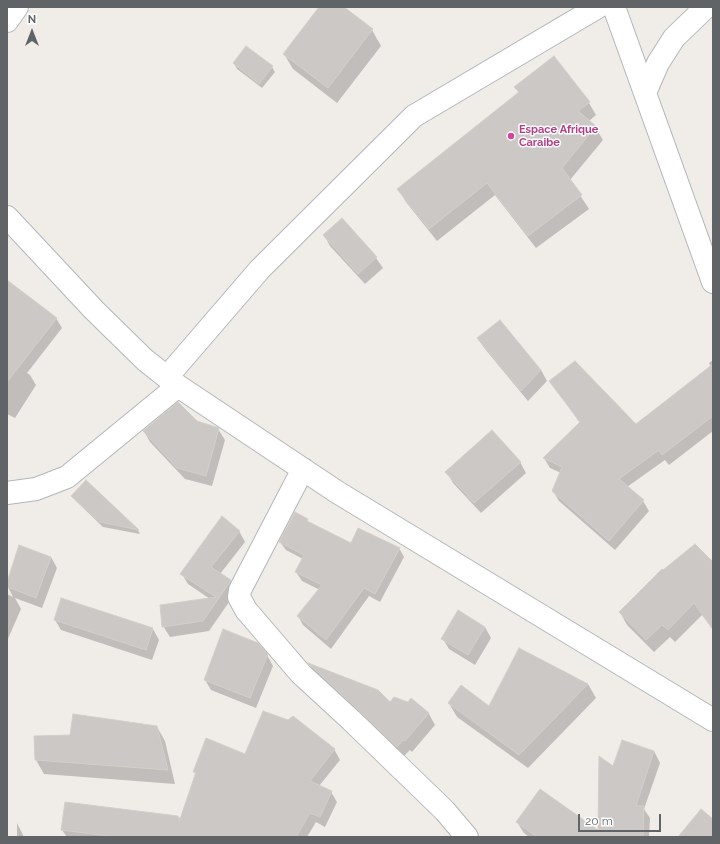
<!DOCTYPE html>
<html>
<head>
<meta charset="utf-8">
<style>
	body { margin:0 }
	#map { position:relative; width:720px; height:844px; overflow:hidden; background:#f0ede9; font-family:Raleway,sans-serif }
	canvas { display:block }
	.frame { position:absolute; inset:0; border:8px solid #606467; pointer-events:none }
	.north { position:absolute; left:12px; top:12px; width:40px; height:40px; -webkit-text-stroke:3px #fff; paint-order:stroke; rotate:0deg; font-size:11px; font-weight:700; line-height:16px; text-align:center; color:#606467 }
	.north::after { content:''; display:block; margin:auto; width:14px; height:18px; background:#606467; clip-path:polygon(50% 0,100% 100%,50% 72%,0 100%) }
	.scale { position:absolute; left:578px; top:814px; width:83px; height:18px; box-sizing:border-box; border:2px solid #606467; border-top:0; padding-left:5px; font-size:12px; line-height:14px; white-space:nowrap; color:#606467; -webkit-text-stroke:3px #fff; paint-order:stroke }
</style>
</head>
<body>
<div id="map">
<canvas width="720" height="844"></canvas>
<div class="frame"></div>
<div class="north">N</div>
<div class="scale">20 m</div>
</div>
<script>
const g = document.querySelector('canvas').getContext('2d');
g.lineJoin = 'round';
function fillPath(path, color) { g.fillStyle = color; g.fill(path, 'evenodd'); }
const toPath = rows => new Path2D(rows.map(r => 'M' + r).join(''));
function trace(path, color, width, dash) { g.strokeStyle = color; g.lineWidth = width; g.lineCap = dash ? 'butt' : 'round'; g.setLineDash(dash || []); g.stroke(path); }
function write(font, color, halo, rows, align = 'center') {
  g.font = font + ' Raleway,sans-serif'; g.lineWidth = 3; g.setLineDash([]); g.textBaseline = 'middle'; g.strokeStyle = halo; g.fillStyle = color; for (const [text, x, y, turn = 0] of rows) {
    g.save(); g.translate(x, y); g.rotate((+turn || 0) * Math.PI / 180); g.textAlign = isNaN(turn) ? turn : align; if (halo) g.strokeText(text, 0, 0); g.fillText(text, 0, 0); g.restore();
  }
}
const shadow = toPath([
	[320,7,342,7,372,30,381,46,337,103,293,69,284,54],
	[234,63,272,67,275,72,262,88,237,69],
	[515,87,589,103,596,115,589,121,595,127,603,140,570,180,589,209,536,248,495,195,437,241,406,202,398,189,519,93],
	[324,235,376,258,383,268,365,284,330,246],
	[7,281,56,318,62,328,27,373,30,375,36,385,15,418,7,414],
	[478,339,541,370,547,381,528,401,485,349],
	[713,360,713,431,669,465,665,460,627,487,643,501,649,511,615,550,559,501,553,491,561,473,550,468,544,458,580,423,550,381,636,425,711,367,709,363],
	[196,422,218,429,225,440,212,486,185,479,150,442,144,431],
	[520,462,526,473,481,513,453,483,447,472],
	[86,482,138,530,140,534,103,527,76,501,73,496],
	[307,520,308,523,351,544,399,548,404,557,380,602,369,596,331,649,303,625,298,616,320,590,302,581,296,572,303,559,286,550,280,542],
	[239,531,245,542,220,574,230,581,236,592,209,631,170,637,163,626,210,599,188,584,182,574],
	[695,546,713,561,713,630,702,615,675,642,670,637,654,652,627,625,620,612,663,571],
	[51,557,57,568,42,608,15,598,21,609,7,641,7,594,13,597,7,585],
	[55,620,153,629,159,640,152,660,61,630],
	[485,627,491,638,475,665,449,649,443,639],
	[267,655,273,666,256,708,211,690,205,680],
	[310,665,390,704,408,703,411,699,429,714,435,725,412,752,410,750,403,757,315,674],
	[588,684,596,698,528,768,457,717,449,703,490,707],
	[157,727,165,741,175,784,44,774,36,760,71,736],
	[334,749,340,760,319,786,331,792,337,802,325,827,316,822,307,837,67,837,62,830,66,803,182,818,196,775,194,772,246,755],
	[654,751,660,763,644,809,650,818,649,837,529,837,524,833,517,822,599,832,614,767],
	[17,823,24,837,17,837]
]);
const building = toPath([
	[319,7,344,7,373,29,328,88,283,54,319,7],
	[246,46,273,66,259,84,233,63,246,46],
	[554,56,590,102,578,111,596,126,562,168,582,195,528,236,487,183,429,229,397,189,519,92,514,87,554,56],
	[342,218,377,257,358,274,323,235,342,218],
	[7,280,57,318,7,382,7,280],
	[500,320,541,370,521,391,477,338,500,320],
	[575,361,636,424,713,364,713,416,662,455,659,450,619,479,644,500,609,541,552,491,562,467,543,458,580,422,549,381,575,361],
	[178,402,197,421,219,428,206,476,177,468,143,431,178,402],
	[492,430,521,462,474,503,445,472,492,430],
	[86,480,139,530,100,522,71,496,86,480],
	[295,512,308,519,307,521,351,543,358,528,400,548,375,594,364,588,326,640,297,616,322,585,295,572,304,555,279,542,295,512],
	[222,516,240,531,211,567,231,580,230,582,203,621,162,627,160,605,216,597,180,574,222,516],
	[695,544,713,562,713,629,694,603,668,630,662,625,646,640,619,612,662,569,663,570,695,544],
	[19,545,51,557,36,598,7,587,7,582,19,545],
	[61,598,153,628,146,650,54,620,61,598],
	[458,610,485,627,468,655,441,639,458,610],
	[223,629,258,643,268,654,250,698,204,680,223,629],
	[519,648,588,684,519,755,448,703,461,685,489,706,519,648],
	[308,663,378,690,390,702,394,697,408,702,411,698,429,713,405,741,403,740,397,747,308,663],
	[263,711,288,720,293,716,335,749,310,781,332,791,320,817,310,813,296,837,116,837,61,830,65,802,178,816,179,822,196,772,193,772,206,738,245,754,263,711],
	[73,714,157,726,168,770,35,760,34,736,70,735,73,714],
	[622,740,654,751,636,806,644,806,643,837,537,837,516,822,540,789,598,830,599,756,613,766,622,740],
	[701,809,713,819,713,837,678,837,701,809]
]);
const minor = toPath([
	[614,7,713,282],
	[7,21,17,7],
	[645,93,658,63,674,38,706,7],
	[7,217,94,310,145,360,178,386,337,492,713,720],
	[167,377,260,269,414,116,598,7],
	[303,469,240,590,239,597,246,610,301,674,351,720,445,811,467,837],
	[7,493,36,489,67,477,178,386]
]);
const markers = [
	[511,136,4,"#d1479c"]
];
const hotelNames = [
	["Espace Afrique",519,130],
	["Caraibe",519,143]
];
fillPath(shadow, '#0003');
fillPath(building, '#ccc8c5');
trace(building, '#d5cec7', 1);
trace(minor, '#b3b6b9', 24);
trace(minor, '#fff', 22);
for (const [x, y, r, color] of markers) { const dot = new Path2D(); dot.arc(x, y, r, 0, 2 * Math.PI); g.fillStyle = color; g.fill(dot); trace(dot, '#fff', 1.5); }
write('bold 11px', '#b23c85', '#fff', hotelNames, 'left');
</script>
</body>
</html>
